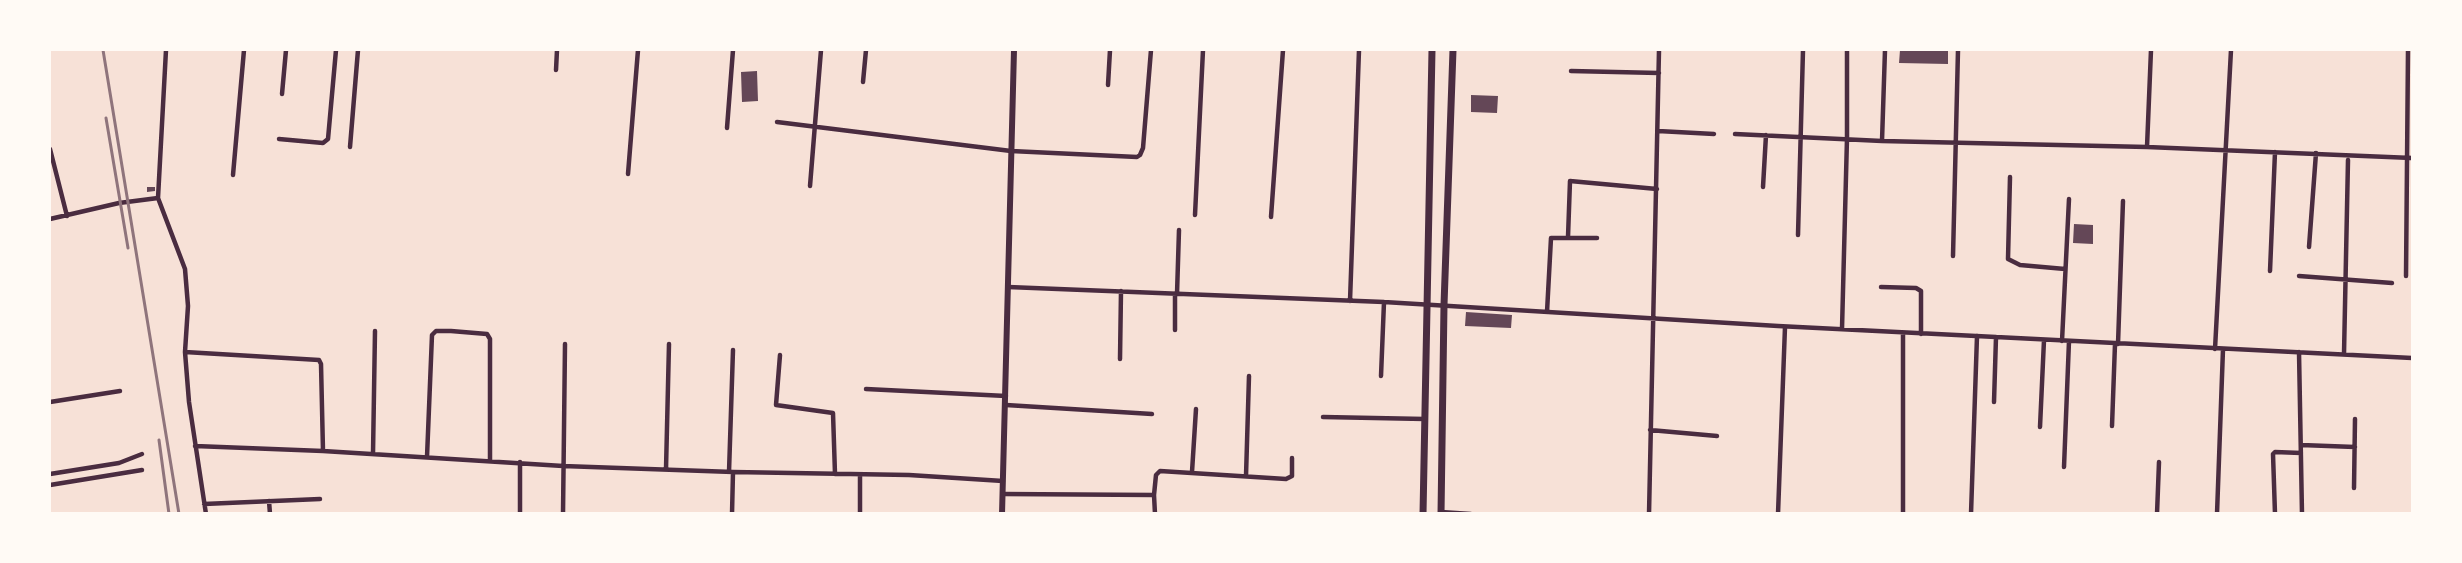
<!DOCTYPE html>
<html>
<head>
<meta charset="utf-8">
<style>
	body { margin:0 }
	#map { position:relative; width:2462px; height:563px; overflow:hidden; background:#f7e1d7; font-family:Quicksand,sans-serif }
	canvas { display:block }
	.frame { position:absolute; inset:0; border:51px solid #fffaf5; pointer-events:none }
</style>
</head>
<body>
<div id="map">
<canvas width="2462" height="563"></canvas>
<div class="frame"></div>
</div>
<script>
const g = document.querySelector('canvas').getContext('2d');
g.lineJoin = 'round';
function fillPath(path, color) { g.fillStyle = color; g.fill(path, 'evenodd'); }
const toPath = rows => new Path2D(rows.map(r => 'M' + r).join(''));
function trace(path, color, width, dash) { g.strokeStyle = color; g.lineWidth = width; g.lineCap = dash ? 'butt' : 'round'; g.setLineDash(dash || []); g.stroke(path); }
const building = toPath([
	[1900,50,1948,50,1948,64,1899,63],
	[757,71,758,101,742,102,741,72],
	[1471,95,1498,96,1497,113,1471,112],
	[147,187,155,187,155,191,147,192],
	[2074,224,2093,225,2093,244,2073,243],
	[1466,312,1512,315,1511,328,1465,326]
]);
const minor = toPath([
	[166,50,158,198,185,269,188,306,185,352,189,402,206,514],
	[556,70,557,50],
	[1571,71,1659,73],
	[863,82,866,50],
	[1108,85,1110,50],
	[282,94,286,50],
	[777,122,1011,151,1137,157,1140,155,1143,148,1151,50],
	[727,128,733,50],
	[1658,131,1714,134],
	[1735,134,1882,141,2147,147,2412,158],
	[279,139,323,143,328,139,336,50],
	[1882,141,1885,50],
	[350,147,358,50],
	[2147,147,2151,50],
	[50,149,67,216],
	[628,174,638,50],
	[233,175,244,50],
	[2010,177,2008,259,2020,265,2065,269],
	[810,186,821,50],
	[1763,187,1766,135],
	[1195,215,1203,50],
	[1271,217,1283,50],
	[50,219,119,203,158,198],
	[1798,235,1803,50],
	[1568,237,1570,181,1657,189],
	[2309,247,2316,153],
	[1953,256,1958,50],
	[2270,271,2275,152],
	[2299,276,2392,283],
	[2406,276,2408,50],
	[1008,287,1384,302,1778,326,2412,358],
	[1881,287,1916,288,1921,291,1921,334],
	[1175,294,1175,330],
	[1177,294,1179,230],
	[1350,301,1359,50],
	[1547,312,1551,238,1597,238],
	[1842,329,1847,138,1847,50],
	[1903,333,1903,514],
	[2062,341,2069,199],
	[2118,344,2123,201],
	[2215,349,2231,50],
	[185,352,319,360,321,364,323,451],
	[2299,352,2302,514],
	[2344,354,2348,160],
	[780,355,776,405,833,413,835,474],
	[1120,359,1121,291],
	[1381,376,1384,302],
	[866,389,1006,396],
	[50,402,120,391],
	[1994,402,1996,337],
	[1006,405,1152,414],
	[1323,417,1425,419],
	[2112,426,2115,344],
	[2040,427,2044,340],
	[1650,430,1717,436],
	[2301,445,2355,447],
	[195,446,323,451,563,466,733,472,909,475,1003,481],
	[373,454,375,331],
	[427,457,432,335,436,331,451,331,487,334,490,339,490,460],
	[520,462,520,514],
	[2064,467,2069,341],
	[666,469,669,344],
	[729,472,733,350],
	[1192,472,1196,409],
	[50,474,119,463,142,454],
	[860,475,860,514],
	[1246,476,1249,376],
	[50,485,142,470],
	[2354,488,2355,419],
	[1003,494,1154,495,1155,514],
	[1154,495,1156,475,1160,471,1286,479,1292,476,1292,458],
	[269,501,270,514],
	[204,504,320,499],
	[1441,512,1471,514],
	[563,514,565,344],
	[732,514,733,472],
	[1649,514,1659,50],
	[1778,514,1785,327],
	[1971,514,1977,336],
	[2157,514,2159,462],
	[2217,514,2223,349],
	[2275,514,2273,454,2275,452,2301,453]
]);
const tertiary = toPath([
	[1002,514,1014,50]
]);
const secondary = toPath([
	[1423,514,1432,50],
	[1441,514,1444,305,1453,50]
]);
const rail = toPath([
	[103,50,179,514],
	[106,118,128,248],
	[159,440,169,514]
]);
fillPath(building, '#644757');
trace(minor, '#4a2c40', 4.5);
trace(tertiary, '#4a2c40', 6);
trace(secondary, '#4a2c40', 7);
trace(rail, '#8f747c', 3);
</script>
</body>
</html>
